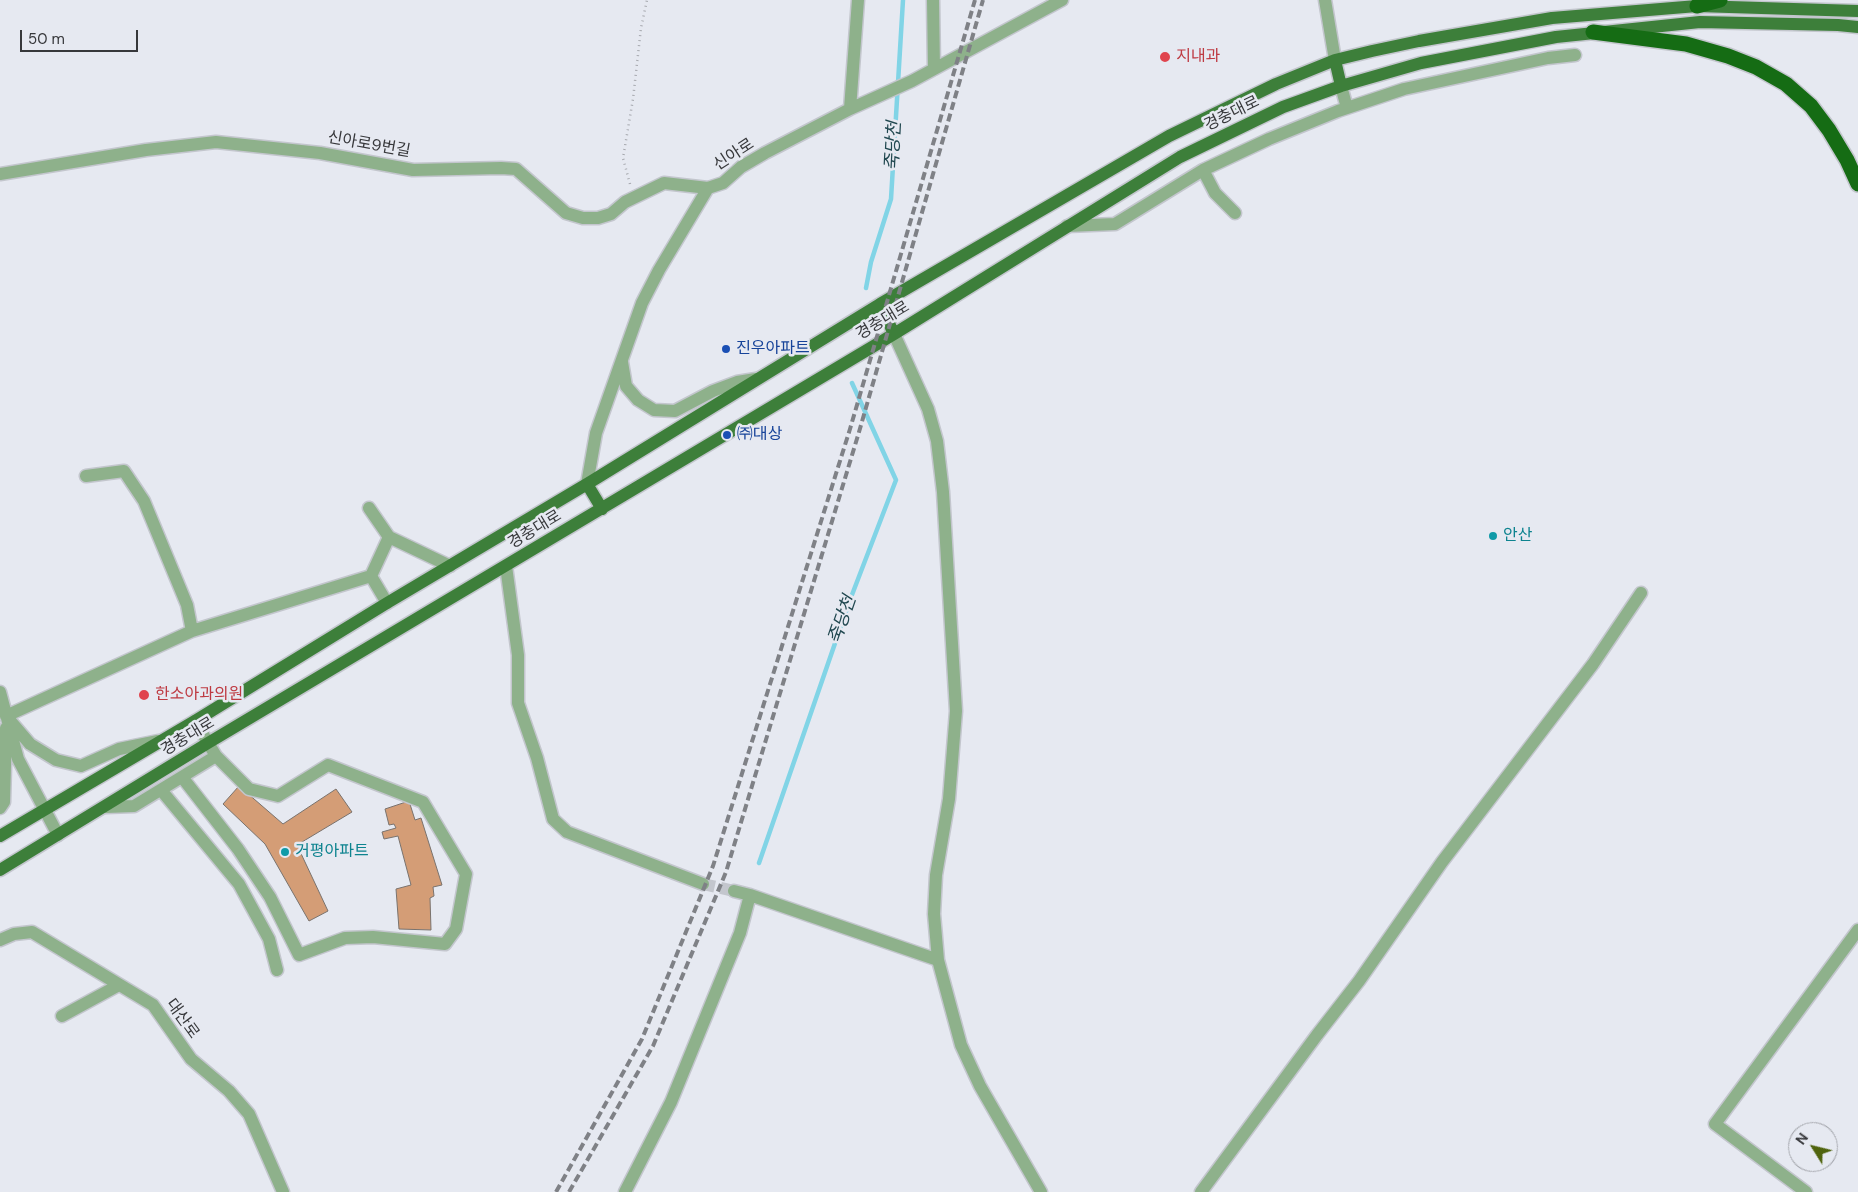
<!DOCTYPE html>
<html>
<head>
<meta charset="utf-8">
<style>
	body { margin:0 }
	#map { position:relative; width:1858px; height:1192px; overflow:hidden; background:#e6e9f1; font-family:"DM Sans",sans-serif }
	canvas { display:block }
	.north { position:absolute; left:1788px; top:1122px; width:50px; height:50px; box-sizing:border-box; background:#e6e9f1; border:1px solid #a0a2a8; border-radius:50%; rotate:306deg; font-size:14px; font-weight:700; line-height:20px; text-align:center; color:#37383b }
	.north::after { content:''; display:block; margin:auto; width:18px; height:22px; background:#50640e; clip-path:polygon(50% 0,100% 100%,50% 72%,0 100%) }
	.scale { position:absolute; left:20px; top:30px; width:118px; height:22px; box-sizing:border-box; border:2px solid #37383b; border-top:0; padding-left:6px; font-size:15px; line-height:18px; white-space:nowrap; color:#37383b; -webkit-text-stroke:4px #e6e9f1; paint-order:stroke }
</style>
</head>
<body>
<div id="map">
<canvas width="1858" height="1192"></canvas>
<div class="north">N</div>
<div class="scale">50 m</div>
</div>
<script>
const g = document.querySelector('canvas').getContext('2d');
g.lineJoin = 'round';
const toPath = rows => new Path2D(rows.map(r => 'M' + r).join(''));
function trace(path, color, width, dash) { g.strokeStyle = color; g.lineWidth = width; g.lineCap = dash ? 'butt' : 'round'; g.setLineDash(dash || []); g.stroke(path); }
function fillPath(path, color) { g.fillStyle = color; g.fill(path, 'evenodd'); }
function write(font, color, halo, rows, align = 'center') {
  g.font = font + ' "DM Sans","Noto Sans KR",sans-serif'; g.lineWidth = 5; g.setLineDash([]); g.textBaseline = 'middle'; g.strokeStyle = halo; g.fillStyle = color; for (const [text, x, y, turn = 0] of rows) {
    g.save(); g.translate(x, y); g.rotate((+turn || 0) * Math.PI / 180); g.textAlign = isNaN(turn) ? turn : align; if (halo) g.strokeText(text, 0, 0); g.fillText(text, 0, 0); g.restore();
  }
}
const stream = toPath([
	[866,288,871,262,891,199,903,0],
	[759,863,850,600,896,480,852,383]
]);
const building = toPath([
	[239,786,283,824,336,789,352,812,297,845,328,911,309,921,265,844,223,804,239,786],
	[409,801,415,820,421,818,442,885,433,887,434,896,430,898,431,930,399,929,396,889,411,885,398,836,384,839,382,832,396,828,394,824,389,825,385,809,409,801]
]);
const minorTunnel = toPath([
	[703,884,734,891]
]);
const path = toPath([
	[630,184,623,158,633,99,641,28,647,0]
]);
const minor = toPath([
	[933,0,934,69],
	[1325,0,1335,60],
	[1341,86,1347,108],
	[850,109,858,0],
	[1203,170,1215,193,1235,213],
	[0,174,146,150,216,142,320,153,413,170,501,168,516,169,566,213,583,218,598,218,611,214,625,202,664,183,708,188],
	[1067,226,1115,224,1203,170,1269,139,1338,111,1404,89,1548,58,1575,55],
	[894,334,928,409,937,441,943,492,956,711,949,799,936,875,934,914,938,960,961,1045,980,1086,1041,1192],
	[622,362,626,386,638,400,654,410,675,411,713,391,737,382,756,379],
	[86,476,124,471,144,501,187,605,192,631],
	[587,484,596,433,642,303,659,270,708,188,723,183,741,167,765,153,850,109,912,81,1062,0],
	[389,537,450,566],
	[506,566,518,655,518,703,537,758,553,819,567,832,703,884],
	[371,576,387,603],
	[0,692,18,759,58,835],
	[6,716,192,631,371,576,389,537,369,508],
	[6,716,30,744,56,760,81,766,119,749,158,741],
	[182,777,238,849,270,897,299,955,345,938,373,937,445,944,456,929,466,874,423,802,328,765,278,796,249,789,216,756,195,721],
	[161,790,239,884,269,939,277,970],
	[106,807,134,806,216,756],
	[0,808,4,802,6,728],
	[734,891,750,895,938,960],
	[0,940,14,934,32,932,153,1005,191,1059,229,1091,249,1114,283,1192],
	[62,1016,119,985],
	[625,1192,671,1102,740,933,750,895],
	[1201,1192,1317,1035,1359,981,1442,862,1593,664,1641,593],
	[1806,1192,1715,1124,1858,930]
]);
const major = toPath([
	[1335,60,1341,86],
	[880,304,894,334],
	[587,484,602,509],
	[0,836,195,721,387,603,587,484,880,304,1169,136,1276,84,1335,60,1372,51,1419,41,1552,18,1697,6,1858,11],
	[0,870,208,743,894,334,1180,157,1283,107,1341,86,1421,63,1556,37,1700,22,1838,25,1858,27]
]);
const highway = toPath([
	[1697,6,1720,0],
	[1593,32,1686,44,1728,56,1756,67,1786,84,1811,106,1829,130,1847,160,1858,184]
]);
const rail = toPath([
	[556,1192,642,1039,713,866,850,429,975,0],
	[569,1192,653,1046,726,872,859,432,983,0]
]);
const markers = [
	[1165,57,6,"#e0444e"],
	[726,349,5,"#1a4fb4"],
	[727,435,5,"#1a4fb4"],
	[1493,536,5,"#0f9aa8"],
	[144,695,6,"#e0444e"],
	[285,852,5,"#0f9aa8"]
];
const healthNames = [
	["지내과",1176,57],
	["한소아과의원",155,695]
];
const streetNames = [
	["경충대로",1232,114,-26],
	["신아로9번길",369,145,10],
	["신아로",734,155,-33],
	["경충대로",883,321,-31],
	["경충대로",535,530,-31],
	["경충대로",188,737,-31],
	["대산로",182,1019,54]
];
const transitNames = [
	["진우아파트",736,349],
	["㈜대상",737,435]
];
const cultureNames = [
	["안산",1503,536],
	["거평아파트",295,852]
];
const waterNames = [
	["죽당천",894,146,-87],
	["죽당천",843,620,-71]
];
trace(stream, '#81d4e6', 4.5);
fillPath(building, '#d49d76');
trace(building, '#79726d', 1);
trace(minorTunnel, '#c3c6cd', 12, [12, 6]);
trace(minor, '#c3c6cd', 15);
trace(major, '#c3c6cd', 15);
trace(highway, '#c3c6cd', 18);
trace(path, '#a7a9af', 2.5, [1, 4]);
trace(minor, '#8eb18b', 12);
trace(major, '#3d7f3a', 12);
trace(highway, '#156c14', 15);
trace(rail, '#7f8186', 4, [8, 4]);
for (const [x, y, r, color] of markers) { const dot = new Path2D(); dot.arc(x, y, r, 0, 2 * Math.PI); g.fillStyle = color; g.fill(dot); trace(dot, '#e6e9f1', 2); }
write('16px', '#be3a42', '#e6e9f1', healthNames, 'left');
write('16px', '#37383b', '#e6e9f1', streetNames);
write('16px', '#164399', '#e6e9f1', transitNames, 'left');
write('16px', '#0d838f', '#e6e9f1', cultureNames, 'left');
write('italic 18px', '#214850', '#e6e9f1', waterNames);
</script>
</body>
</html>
